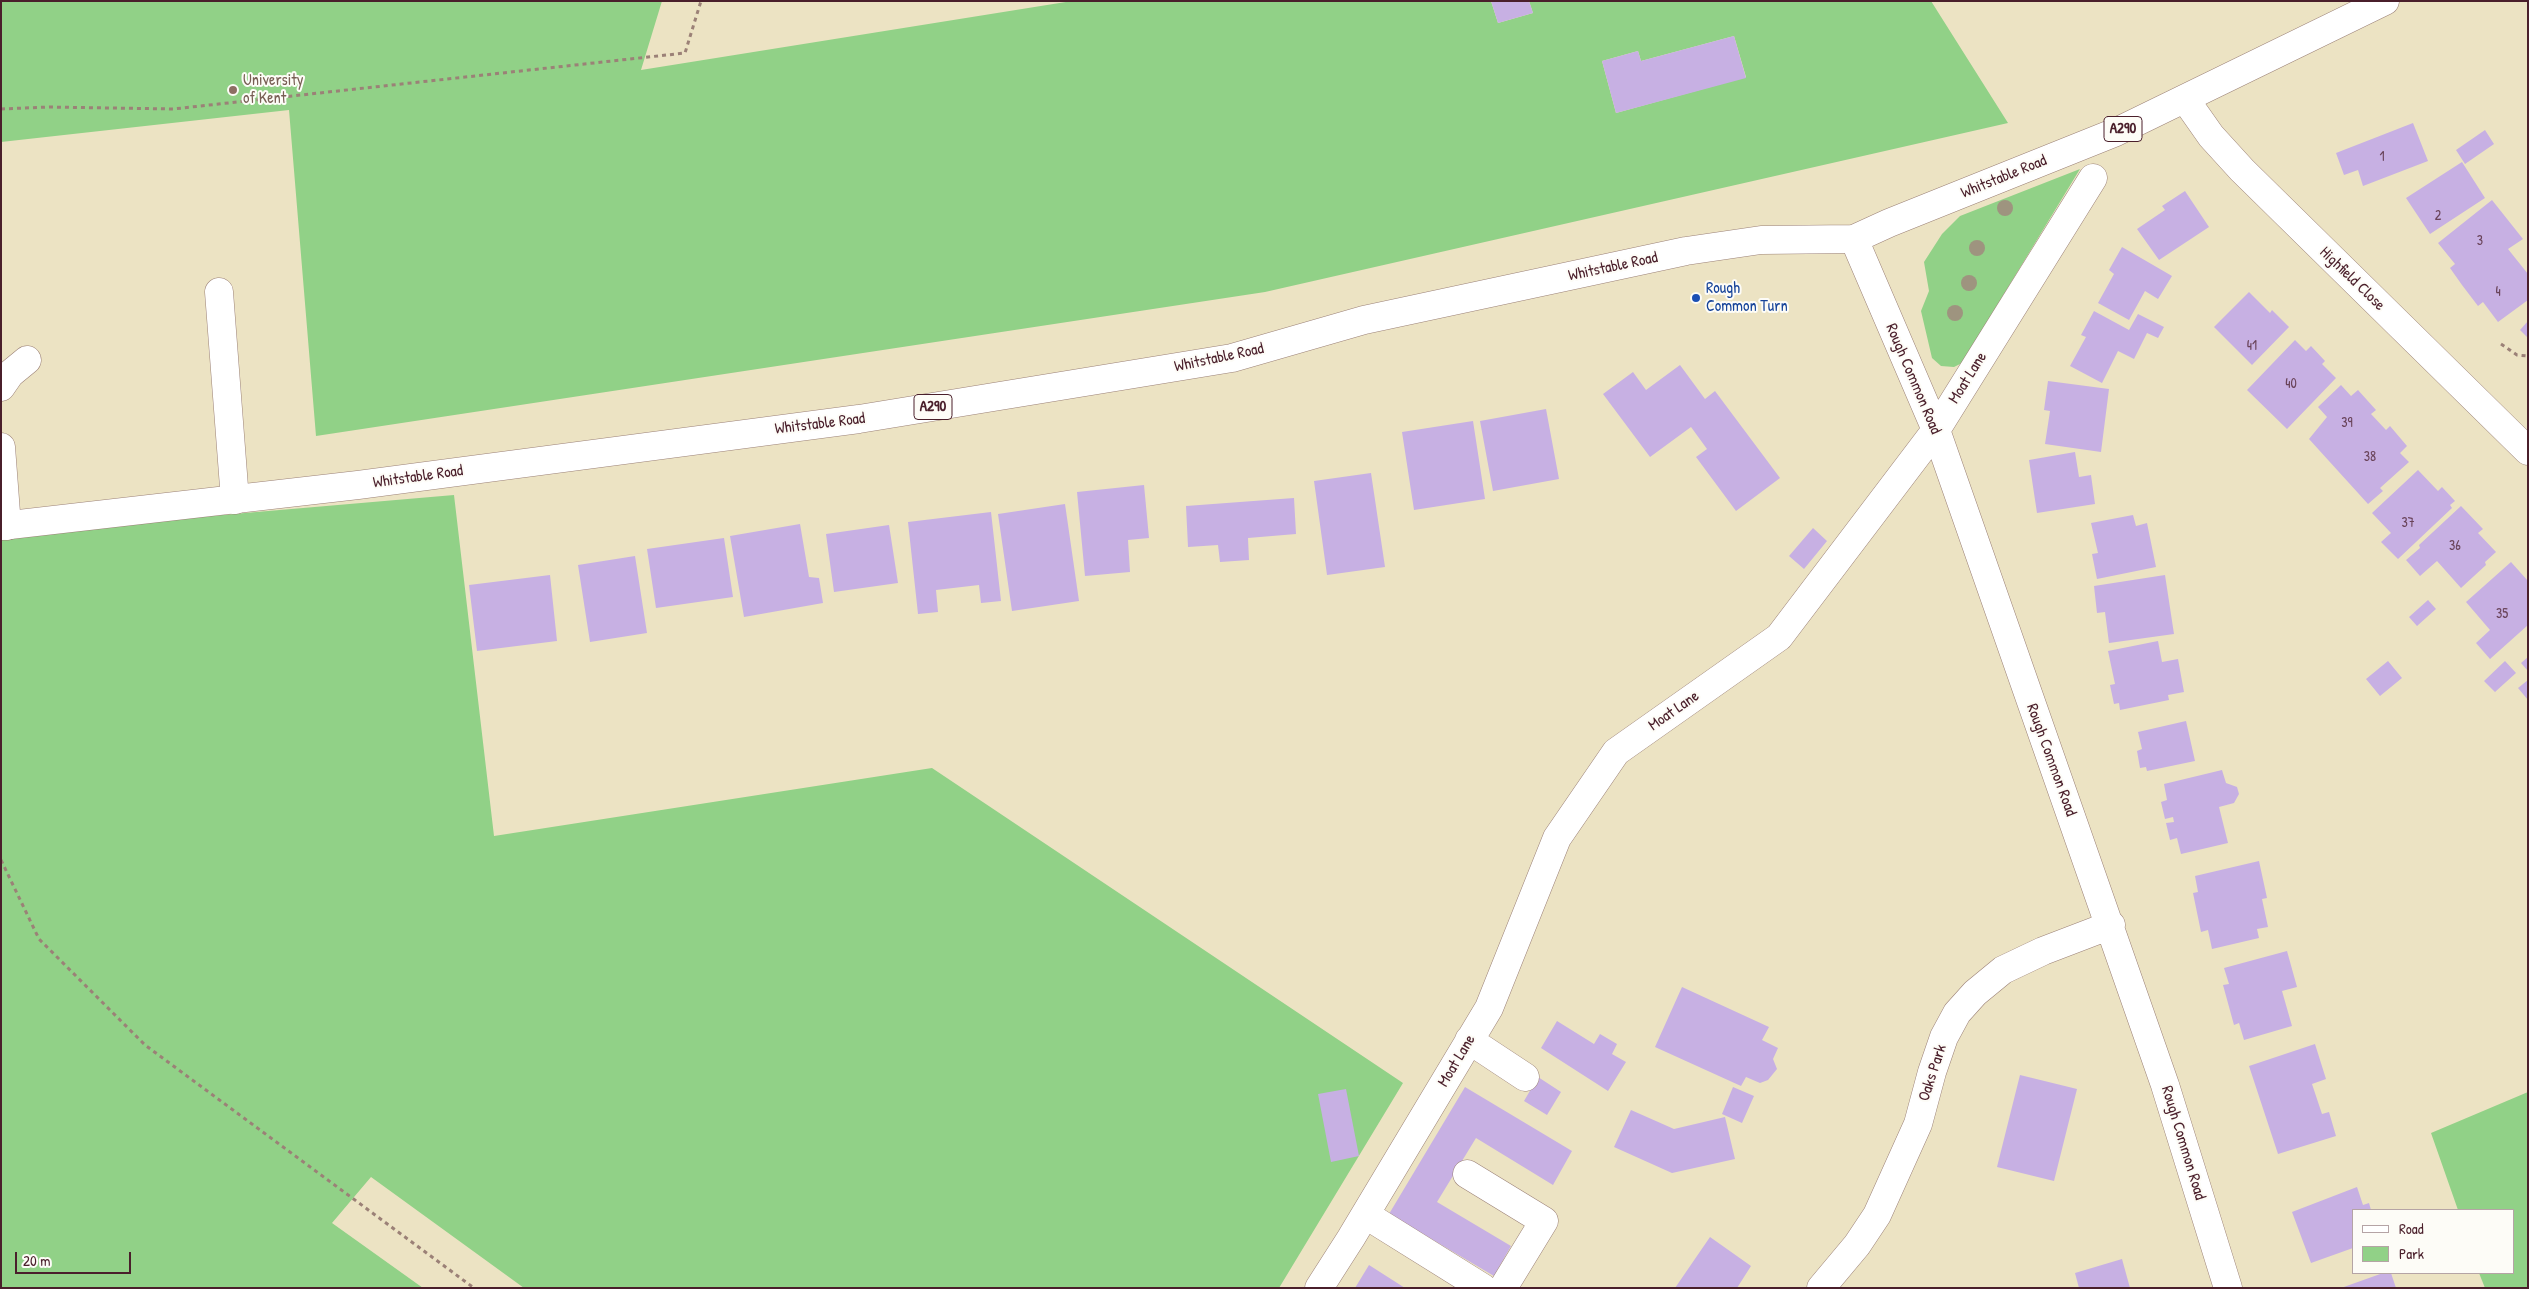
<!DOCTYPE html>
<html>
<head>
<meta charset="utf-8">
<style>
	body { margin:0 }
	#map { position:relative; width:2529px; height:1289px; overflow:hidden; background:#ece3c3; font-family:"Patrick Hand",sans-serif }
	canvas { display:block }
	.frame { position:absolute; inset:0; border:2px solid #4a1f2b; pointer-events:none }
	.legend { position:absolute; left:2352px; top:1209px; width:162px; height:65px; box-sizing:border-box; background:#fdfcf7; border:1px solid #b5a4a5; margin:0; padding:6px 9px; list-style:none; font-size:15px; color:#4a1f2b }
	.legend li { display:flex; align-items:center; gap:10px; height:25px }
	.legend b { width:25px; border:1px solid #b5a4a5 }
	.scale { position:absolute; left:15px; top:1252px; width:116px; height:22px; box-sizing:border-box; border:2px solid #4a1f2b; border-top:0; padding-left:6px; font-size:15px; line-height:18px; white-space:nowrap; color:#4a1f2b; -webkit-text-stroke:4px #fdfcf7; paint-order:stroke }
</style>
</head>
<body>
<div id="map">
<canvas width="2529" height="1289"></canvas>
<div class="frame"></div>
<ul class="legend">
<li><b style="height:6px;background:#fff"></b>Road</li>
<li><b style="height:14px;background:#91d187"></b>Park</li>
</ul>
<div class="scale">20 m</div>
</div>
<script>
const g = document.querySelector('canvas').getContext('2d');
g.lineJoin = 'round';
function fillPath(path, color) { g.fillStyle = color; g.fill(path, 'evenodd'); }
const toPath = rows => new Path2D(rows.map(r => 'M' + r).join(''));
function trace(path, color, width, dash) { g.strokeStyle = color; g.lineWidth = width; g.lineCap = dash ? 'butt' : 'round'; g.setLineDash(dash || []); g.stroke(path); }
function write(font, color, halo, rows, align = 'center') {
  g.font = font + ' "Patrick Hand",sans-serif'; g.lineWidth = 4; g.setLineDash([]); g.textBaseline = 'middle'; g.strokeStyle = halo; g.fillStyle = color; for (const [text, x, y, turn = 0] of rows) {
    g.save(); g.translate(x, y); g.rotate((+turn || 0) * Math.PI / 180); g.textAlign = isNaN(turn) ? turn : align; if (halo) g.strokeText(text, 0, 0); g.fillText(text, 0, 0); g.restore();
  }
}
const green = toPath([
	[1,1,662,1,641,70,1072,1,1491,1,1498,23,1533,13,1529,1,1931,1,2008,123,1265,292,316,436,289,110,1,142],
	[1734,36,1746,77,1616,113,1602,61,1638,51,1641,61],
	[2080,169,1962,363,1954,367,1941,366,1932,358,1921,311,1929,291,1924,262,1942,234,1960,216],
	[454,495,494,836,932,768,1403,1083,1279,1288,524,1288,371,1177,332,1223,423,1288,1,1288,1,534],
	[2528,1092,2528,1288,2485,1288,2479,1273,2513,1273,2513,1210,2458,1210,2431,1133]
]);
const building = toPath([
	[1491,1,1529,1,1533,13,1498,23],
	[1734,36,1746,78,1616,113,1602,61,1638,51,1641,61],
	[2413,123,2428,161,2363,186,2358,170,2344,175,2336,153],
	[2485,130,2494,144,2465,164,2456,150],
	[2462,162,2485,198,2430,234,2406,198],
	[2185,191,2209,227,2159,260,2137,229,2165,210,2162,206],
	[2492,200,2523,239,2508,249,2528,274,2528,300,2498,322,2483,302,2478,306,2462,285,2450,268,2455,264,2438,243],
	[2122,247,2172,276,2158,299,2145,291,2129,320,2098,303,2114,274,2109,270],
	[2249,292,2270,313,2272,310,2289,327,2252,365,2214,327],
	[2094,311,2129,330,2138,314,2164,327,2158,338,2147,333,2134,359,2118,351,2102,383,2070,366,2086,337,2081,335],
	[2528,321,2528,338,2520,330],
	[2295,340,2306,351,2311,346,2325,361,2322,364,2336,378,2287,429,2247,390],
	[1680,365,1705,399,1715,391,1780,478,1736,511,1696,457,1707,449,1691,427,1650,457,1603,394,1633,372,1646,390],
	[2048,381,2109,389,2101,452,2045,444,2050,411,2044,410],
	[2341,385,2351,396,2358,390,2376,410,2371,414,2386,430,2390,426,2407,446,2400,453,2409,462,2380,488,2383,491,2368,504,2309,439,2327,417,2318,407],
	[1546,409,1559,479,1493,491,1480,421],
	[1473,421,1485,499,1414,510,1402,432],
	[2075,452,2079,477,2091,475,2095,504,2037,513,2029,460],
	[2418,470,2438,491,2442,487,2455,501,2450,505,2452,508,2398,559,2381,542,2391,533,2372,513],
	[1371,473,1385,567,1327,575,1314,481],
	[1144,485,1149,538,1128,540,1130,572,1085,576,1077,492],
	[1294,498,1296,534,1248,538,1249,560,1220,562,1218,545,1188,547,1186,506],
	[1065,504,1079,601,1012,611,998,514],
	[2461,506,2483,529,2478,533,2496,552,2485,562,2486,565,2461,588,2437,561,2420,576,2406,560,2420,548,2419,545],
	[991,512,1001,601,981,603,979,585,936,590,938,612,918,614,908,522],
	[2133,515,2136,526,2147,523,2156,567,2097,579,2092,554,2098,553,2091,523],
	[800,524,809,577,819,578,823,603,744,617,730,536],
	[889,525,898,583,834,592,826,534],
	[1813,528,1827,541,1804,569,1789,556],
	[724,538,733,597,656,608,647,549],
	[635,556,647,633,590,642,578,565],
	[2511,562,2528,581,2528,625,2490,659,2476,643,2490,630,2466,602],
	[550,575,557,641,477,651,469,585],
	[2165,575,2174,634,2109,643,2105,612,2097,613,2094,586],
	[2428,600,2436,609,2417,626,2409,617],
	[2158,641,2162,662,2178,659,2184,692,2168,695,2169,700,2120,710,2119,703,2114,704,2110,685,2115,684,2108,651],
	[2528,657,2528,671,2521,663],
	[2388,661,2402,678,2380,696,2366,679],
	[2505,661,2516,673,2495,692,2484,681],
	[2528,680,2528,700,2518,688],
	[2186,721,2195,761,2147,771,2146,767,2140,768,2137,751,2142,749,2138,732],
	[2222,770,2226,783,2237,787,2239,794,2234,803,2219,807,2228,843,2181,854,2177,838,2170,840,2166,823,2174,822,2173,817,2165,819,2161,802,2167,800,2164,784],
	[2259,861,2267,898,2262,899,2268,927,2257,929,2259,938,2212,949,2208,930,2201,932,2193,893,2198,892,2195,876],
	[2287,951,2297,987,2282,991,2292,1026,2244,1040,2239,1023,2234,1025,2223,985,2229,984,2224,968],
	[1682,987,1769,1027,1762,1040,1778,1048,1773,1059,1777,1069,1768,1080,1760,1083,1746,1077,1741,1086,1655,1047],
	[1557,1021,1594,1044,1600,1034,1617,1044,1612,1054,1626,1062,1608,1091,1541,1048],
	[2315,1044,2326,1079,2312,1084,2322,1114,2329,1112,2336,1136,2278,1154,2249,1066],
	[2020,1075,2077,1089,2054,1181,1997,1167],
	[1538,1077,1561,1092,1547,1115,1524,1101],
	[1465,1087,1572,1151,1553,1185,1476,1138,1437,1202,1511,1246,1494,1276,1389,1214],
	[1733,1087,1754,1096,1742,1123,1722,1114],
	[1346,1089,1359,1156,1331,1162,1318,1094],
	[1631,1110,1674,1129,1725,1117,1735,1159,1672,1173,1614,1147],
	[2357,1187,2363,1205,2369,1203,2371,1210,2353,1210,2353,1248,2311,1263,2292,1212],
	[1710,1237,1751,1266,1737,1288,1675,1288],
	[2122,1259,2130,1288,2079,1288,2075,1273],
	[1369,1265,1405,1288,1355,1288],
	[2383,1273,2391,1273,2396,1288,2341,1288]
]);
const path = toPath([
	[1,109,49,107,173,109,685,53,701,1],
	[2501,344,2517,355,2528,356],
	[1,860,39,939,145,1045,474,1288]
]);
const minor = toPath([
	[2185,99,2211,136,2242,170,2528,451],
	[1854,239,1936,430,2165,1085,2228,1288],
	[219,292,235,500],
	[1,387,10,374,27,360],
	[1,447,7,526],
	[1469,1040,1525,1077],
	[1467,1174,1544,1221,1503,1288],
	[1366,1215,1483,1288],
	[1319,1288,1351,1238,1489,1008,1557,838,1616,752,1779,637,1936,430,2093,178],
	[1821,1288,1857,1245,1877,1215,1918,1124,1932,1072,1944,1037,1957,1013,1975,993,2003,970,2043,951,2111,925]
]);
const major = toPath([
	[1,526,358,485,859,419,1232,358,1364,320,1686,251,1761,240,1854,239,1889,223,2116,132,2385,1]
]);
const trees = [
	[2005,208],
	[1977,248],
	[1969,283],
	[1955,313]
];
const markers = [
	[233,90,5,"#8d6e63"],
	[1696,298,5,"#1a4fb4"]
];
const numberNames = [
	["1",2382,157],
	["2",2438,216],
	["3",2480,241],
	["4",2498,292],
	["41",2252,346],
	["40",2291,384],
	["39",2347,423],
	["38",2370,457],
	["37",2408,523],
	["36",2455,546],
	["35",2502,614]
];
const shields = [
	[2123,129,38],
	[933,407,38]
];
const shieldNames = [
	["A290",2123,129],
	["A290",933,407]
];
const educationNames = [
	["University",243,81],
	["of Kent",243,99]
];
const streetNames = [
	["Whitstable Road",2004,177,-22],
	["Whitstable Road",1613,267,-12],
	["Highfield Close",2352,279,44],
	["Whitstable Road",1219,358,-12],
	["Moat Lane",1968,378,-58],
	["Rough Common Road",1913,379,67],
	["Whitstable Road",820,424,-7],
	["Whitstable Road",418,477,-8],
	["Moat Lane",1674,711,-35],
	["Rough Common Road",2051,760,70],
	["Moat Lane",1457,1061,-59],
	["Oaks Park",1933,1073,-72],
	["Rough Common Road",2183,1143,73]
];
const transitNames = [
	["Rough",1706,289],
	["Common Turn",1706,307]
];
fillPath(green, '#91d187');
fillPath(building, '#c7b0e3');
trace(minor, '#9b8177', 29);
trace(major, '#9b8177', 29);
trace(path, '#9b8177', 3, [4, 4]);
trace(minor, '#fff', 28);
trace(major, '#fff', 28);
g.fillStyle = '#9e947f';
for (const [x, y] of trees) { g.beginPath(); g.arc(x, y, 8, 0, 2 * Math.PI); g.fill(); }
for (const [x, y, r, color] of markers) { const dot = new Path2D(); dot.arc(x, y, r, 0, 2 * Math.PI); g.fillStyle = color; g.fill(dot); trace(dot, '#fdfcf7', 2); }
write('14px', '#694359', null, numberNames);
for (const [x, y, w] of shields) { const box = new Path2D(); box.roundRect(x - w / 2, y - 12.5, w, 25, 4); g.fillStyle = '#fdfcf7'; g.fill(box); trace(box, '#4a1f2b', 1); }
write('bold 15px', '#4a1f2b', null, shieldNames);
write('16px', '#785e54', '#fdfcf7', educationNames, 'left');
write('16px', '#4a1f2b', '#fdfcf7', streetNames);
write('16px', '#164399', '#fdfcf7', transitNames, 'left');
</script>
</body>
</html>
